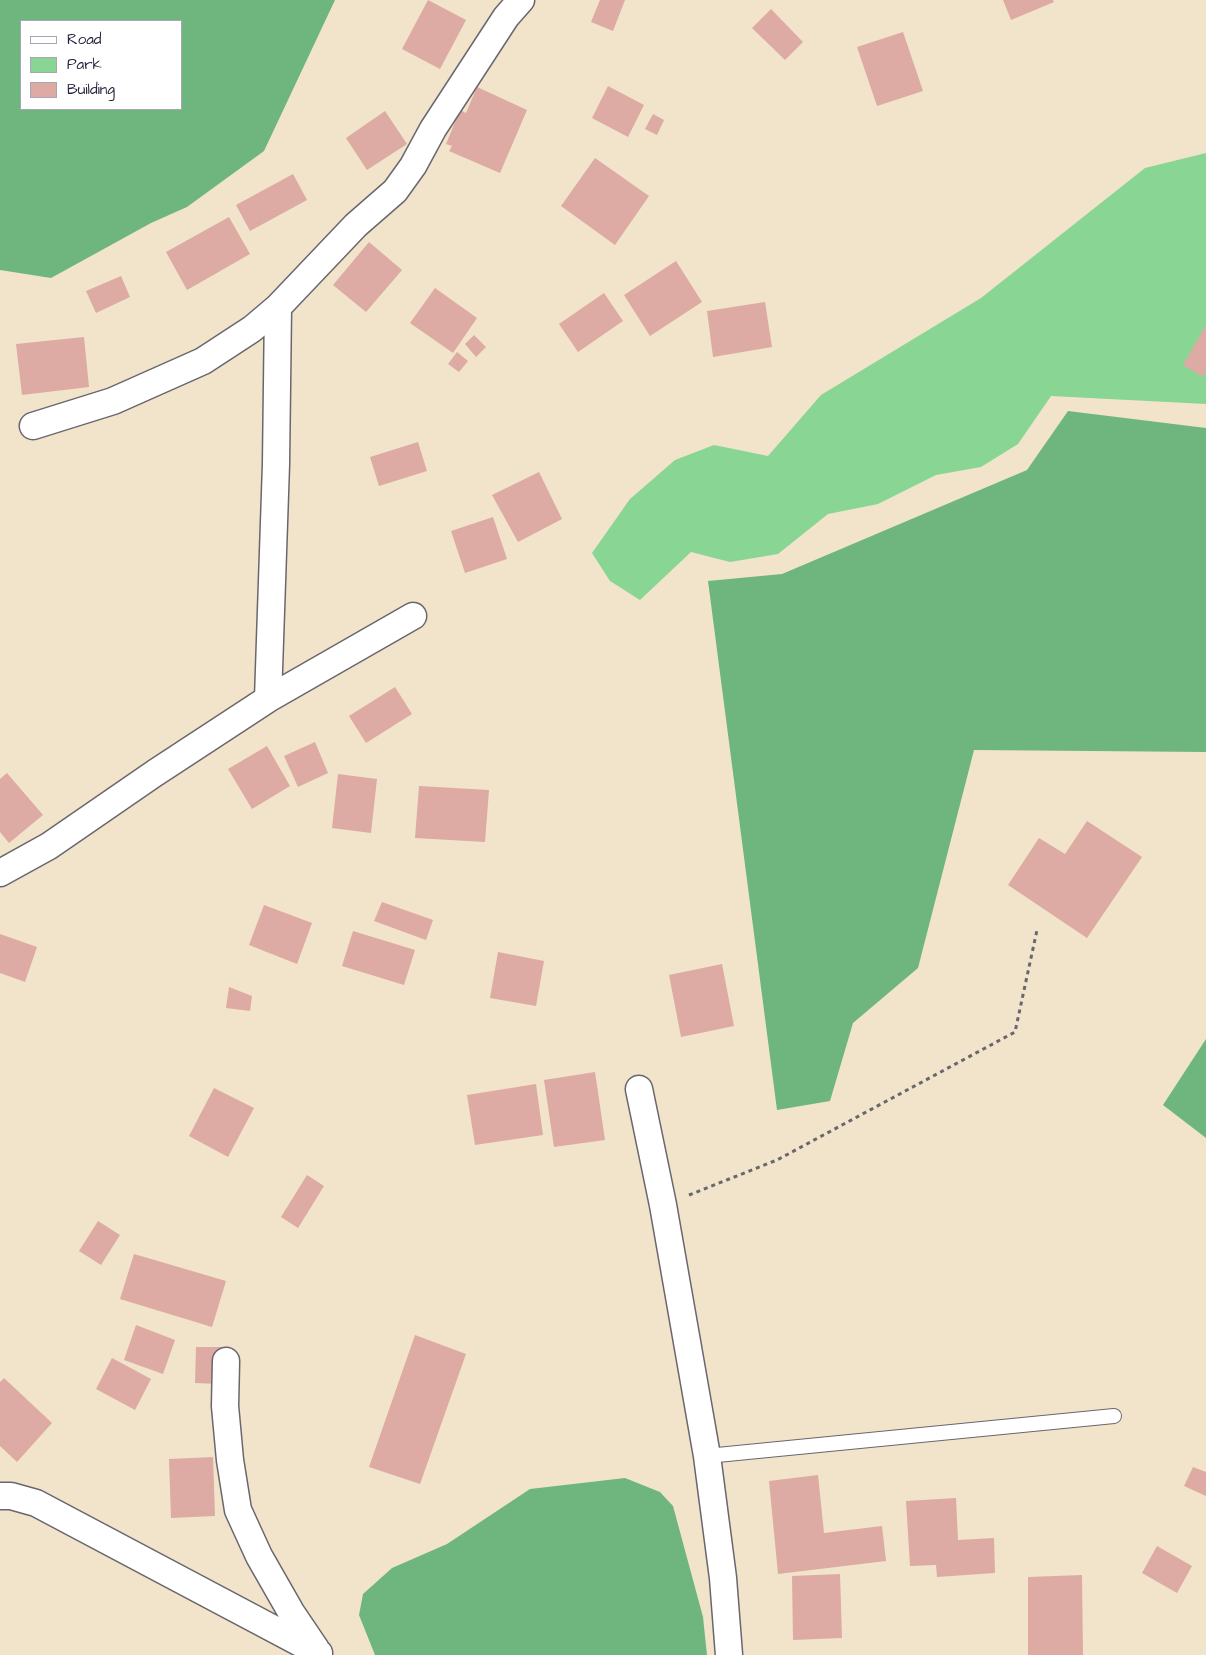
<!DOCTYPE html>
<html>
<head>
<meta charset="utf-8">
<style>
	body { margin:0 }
	#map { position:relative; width:1206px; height:1655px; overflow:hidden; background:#f1e4ca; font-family:"Architects Daughter",sans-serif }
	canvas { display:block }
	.legend { position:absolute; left:20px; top:20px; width:162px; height:90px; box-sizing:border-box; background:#fff; border:1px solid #a7a7b1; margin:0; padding:6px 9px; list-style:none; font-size:15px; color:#22223b }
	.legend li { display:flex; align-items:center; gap:10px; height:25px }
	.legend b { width:25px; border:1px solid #a7a7b1 }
</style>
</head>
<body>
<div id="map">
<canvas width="1206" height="1655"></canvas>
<ul class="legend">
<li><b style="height:6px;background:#fff"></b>Road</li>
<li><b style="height:14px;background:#88d594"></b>Park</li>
<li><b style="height:14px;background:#ddaaa4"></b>Building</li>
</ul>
</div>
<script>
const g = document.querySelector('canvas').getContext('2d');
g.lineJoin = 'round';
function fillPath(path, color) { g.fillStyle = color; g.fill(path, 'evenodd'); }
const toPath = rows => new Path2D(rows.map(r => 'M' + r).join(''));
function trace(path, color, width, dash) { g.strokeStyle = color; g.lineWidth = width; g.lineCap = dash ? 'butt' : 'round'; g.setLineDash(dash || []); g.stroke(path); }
const green = toPath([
	[1206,153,1206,404,1051,396,1018,444,981,467,936,475,878,504,828,514,778,554,730,562,691,552,640,600,610,581,592,553,630,499,675,460,714,445,768,456,821,395,981,298,1145,168]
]);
const forest = toPath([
	[0,0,335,0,264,151,187,207,151,223,51,278,0,270],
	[21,21,181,21,181,109,21,109],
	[1068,411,1206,428,1206,752,974,750,918,968,853,1023,830,1101,777,1110,708,581,782,574,1027,470],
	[1206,1039,1206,1138,1163,1105],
	[625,1478,660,1492,673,1506,703,1617,707,1655,375,1655,359,1615,363,1594,392,1568,447,1544,530,1489]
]);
const building = toPath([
	[428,0,466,20,440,69,402,49],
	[600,0,625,0,613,31,591,22],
	[1003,0,1053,0,1054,2,1011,20],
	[771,9,803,42,785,60,752,28],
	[903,32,923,91,877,106,857,47],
	[608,86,644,105,628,137,592,118],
	[477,87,527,110,500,173,449,151,452,146,446,144,460,110,466,113],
	[385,111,407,144,367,170,346,138],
	[653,114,664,120,657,135,645,129],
	[595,158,649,196,615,245,561,206],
	[293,174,307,200,250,231,236,205],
	[229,217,250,254,187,290,166,252],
	[369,242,402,270,366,312,333,285],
	[676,261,702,302,650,336,624,295],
	[121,276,130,297,96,313,86,291],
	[435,288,477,318,453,353,410,323],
	[604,293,623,321,578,352,559,324],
	[765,302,772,347,713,357,707,311],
	[1206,325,1206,371,1203,377,1183,365],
	[474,335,486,347,476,357,465,344],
	[84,337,89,387,22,395,16,344],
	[457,352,468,361,459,372,448,364],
	[418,442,427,471,379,486,370,457],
	[539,472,562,519,518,542,492,495],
	[493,517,507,559,465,573,451,531],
	[395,687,412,714,366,743,349,716],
	[315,742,328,773,298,787,284,756],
	[267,746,290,786,252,809,228,769],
	[7,773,43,815,9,843,0,832,0,779],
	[338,774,377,779,371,833,332,828],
	[419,786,489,790,485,842,415,838],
	[1087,821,1142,857,1087,938,1008,885,1039,838,1065,854],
	[382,902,433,920,426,940,374,921],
	[264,905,312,923,297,964,249,945],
	[353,931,415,950,404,985,342,966],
	[0,934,37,947,25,982,0,973],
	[498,952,544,961,536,1006,490,998],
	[722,964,734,1026,681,1037,669,975],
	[229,987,252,996,250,1011,226,1008],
	[595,1072,605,1140,554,1147,544,1080],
	[536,1084,543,1135,475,1145,467,1095],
	[214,1088,254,1108,228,1157,189,1136],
	[307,1175,324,1186,298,1228,281,1217],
	[98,1221,120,1235,101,1265,79,1251],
	[134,1254,226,1281,212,1327,120,1299],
	[136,1325,175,1340,163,1374,124,1360],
	[415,1335,466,1354,420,1484,369,1467],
	[196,1347,221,1347,220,1384,195,1383],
	[112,1358,151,1379,135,1410,96,1389],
	[4,1378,52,1423,17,1462,0,1446,0,1382],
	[213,1457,215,1516,171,1518,169,1459],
	[1193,1467,1206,1472,1206,1496,1184,1486],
	[818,1475,824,1533,882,1526,886,1561,778,1574,769,1481],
	[956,1498,958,1540,994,1538,995,1573,937,1577,936,1565,910,1566,906,1501],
	[1157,1546,1192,1566,1177,1593,1142,1573],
	[840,1574,842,1638,793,1640,792,1576],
	[1082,1575,1083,1655,1028,1655,1028,1577]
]);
const path = toPath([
	[689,1195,777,1160,1015,1032,1037,930]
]);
const service = toPath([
	[707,1456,1114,1416]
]);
const minor = toPath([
	[33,426,113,401,203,361,252,329,278,307,356,225,395,191,413,166,433,129,506,17,521,0],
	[268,699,276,464,278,307],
	[0,873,49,846,155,773,268,699,413,616],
	[639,1089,663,1205,707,1456,723,1578,729,1655],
	[226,1361,225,1406,230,1460,238,1510,259,1556,291,1612,316,1649],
	[0,1496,11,1496,36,1503,319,1653]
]);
fillPath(green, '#88d594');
fillPath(forest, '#6eb67e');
fillPath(building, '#ddaaa4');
trace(service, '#6a666d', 16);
trace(minor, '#6a666d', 29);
trace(path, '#6a666d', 3, [4, 4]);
trace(service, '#fff', 14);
trace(minor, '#fff', 26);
</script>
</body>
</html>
